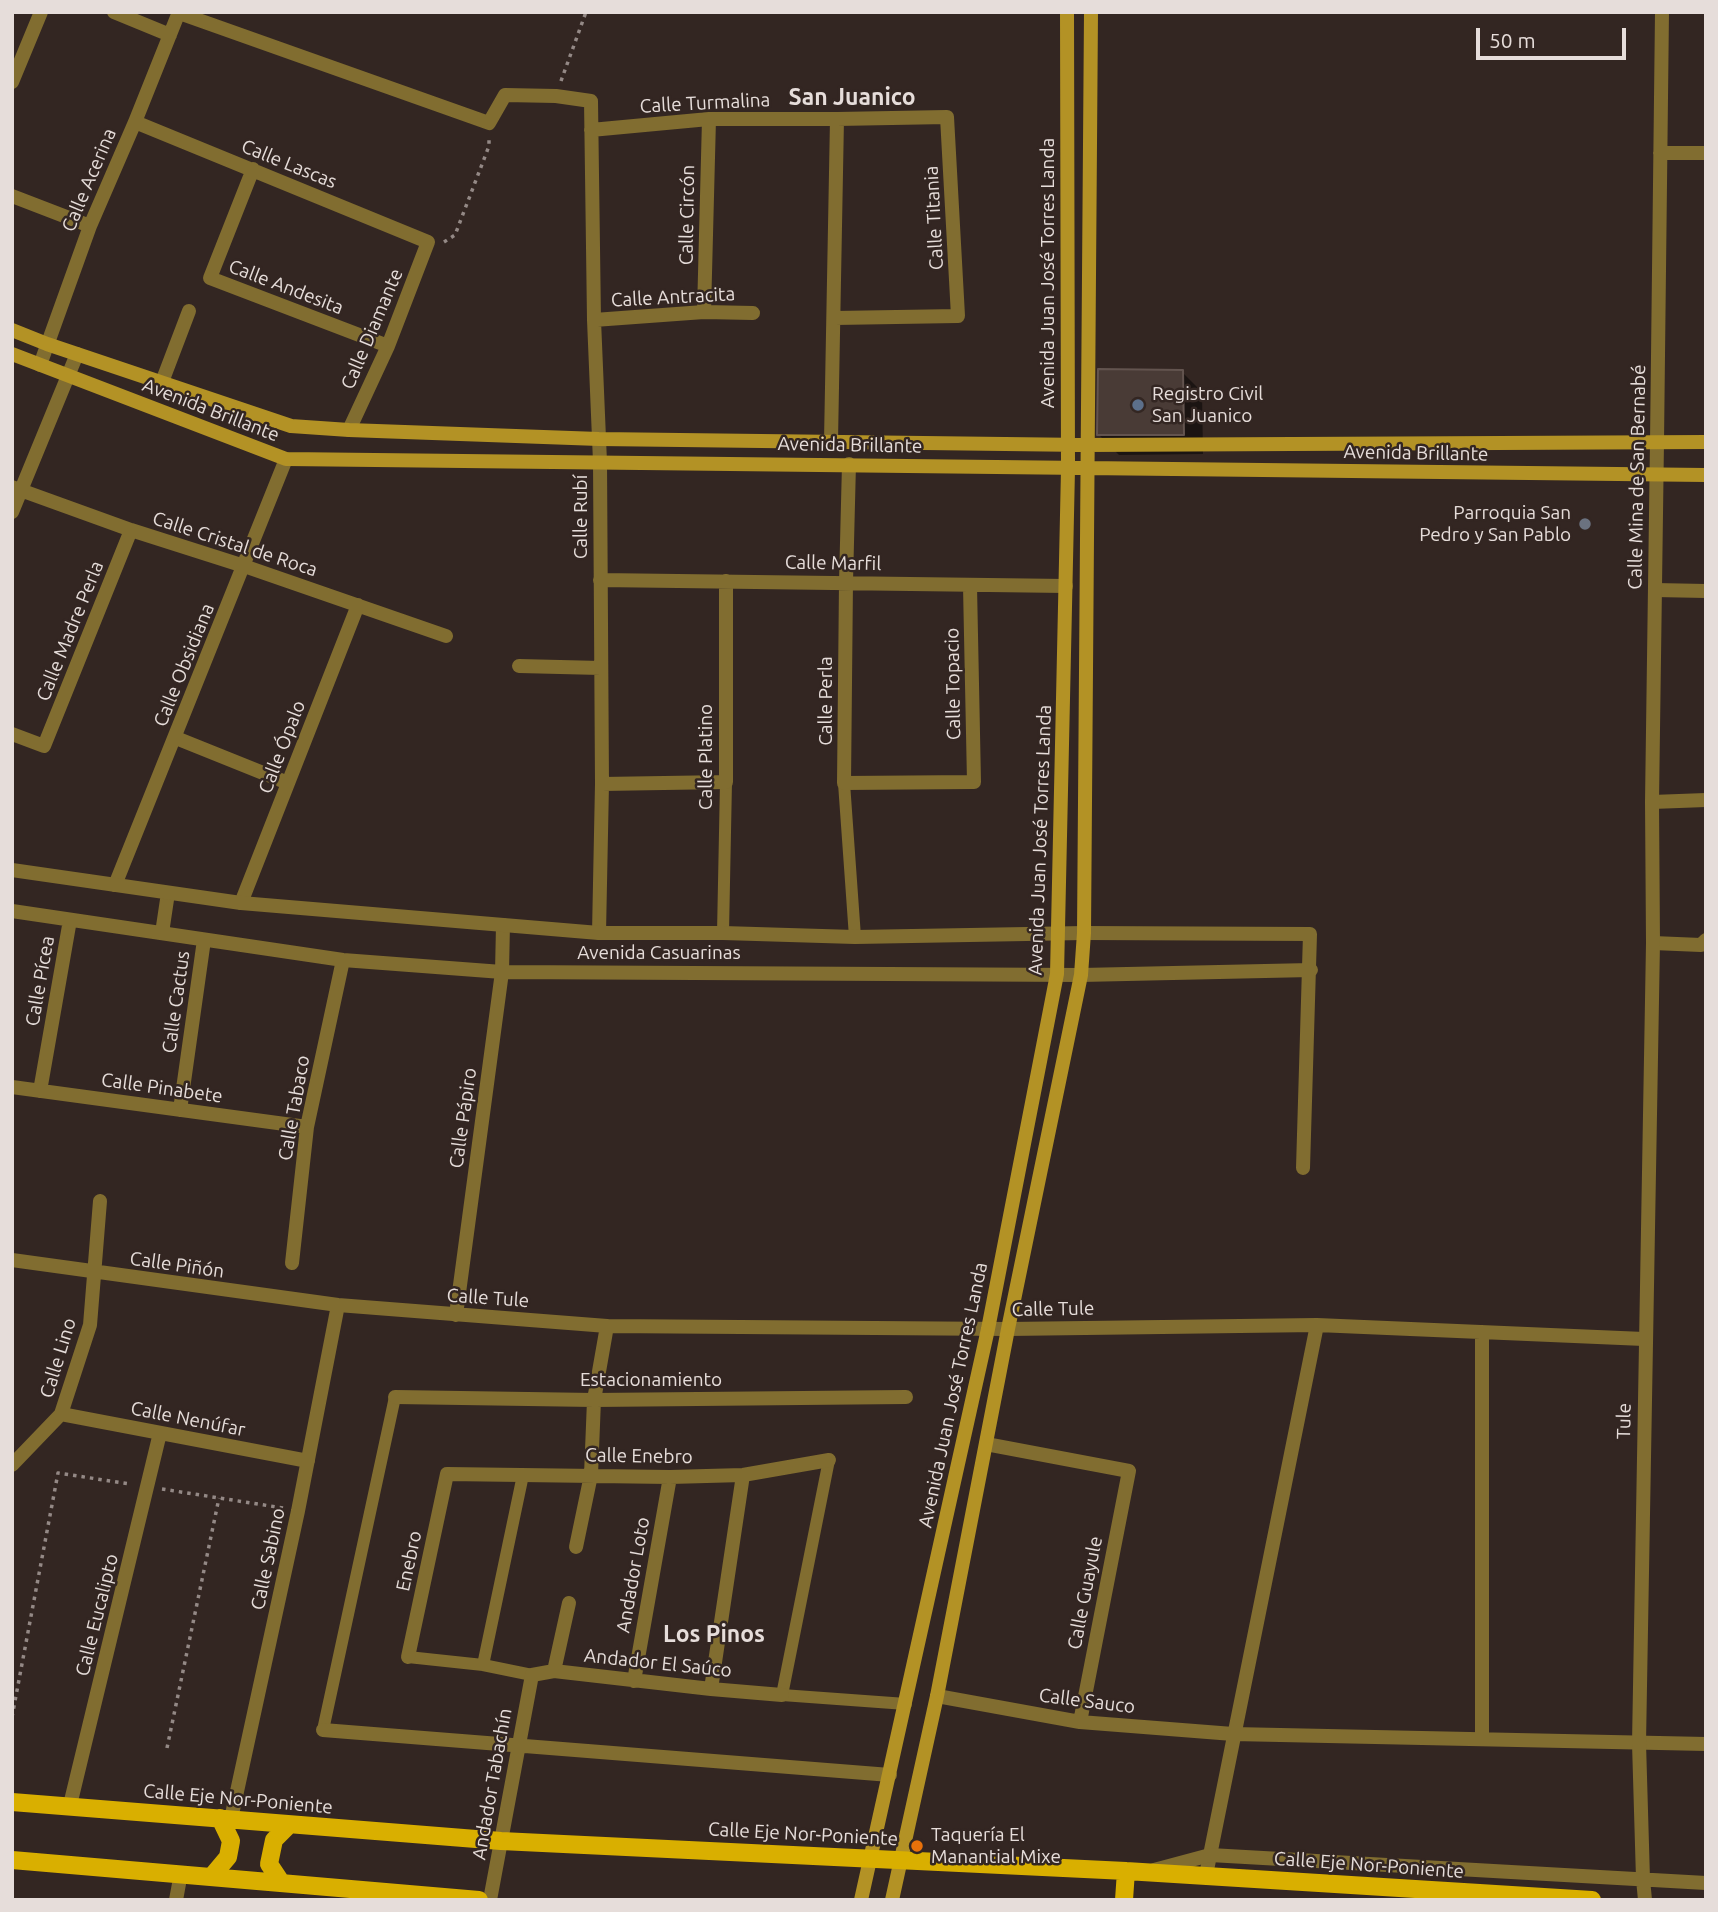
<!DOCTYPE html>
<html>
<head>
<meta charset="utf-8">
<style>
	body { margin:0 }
	#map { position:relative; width:1718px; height:1912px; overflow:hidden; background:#332622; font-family:Ubuntu,sans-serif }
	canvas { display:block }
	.frame { position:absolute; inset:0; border:14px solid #e6ddda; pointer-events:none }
	.scale { position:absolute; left:1476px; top:28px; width:150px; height:32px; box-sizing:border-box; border:4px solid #e6ddda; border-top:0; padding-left:9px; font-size:21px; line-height:24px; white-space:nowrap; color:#e6ddda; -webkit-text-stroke:5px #332622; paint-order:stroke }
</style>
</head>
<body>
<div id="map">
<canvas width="1718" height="1912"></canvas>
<div class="frame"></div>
<div class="scale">50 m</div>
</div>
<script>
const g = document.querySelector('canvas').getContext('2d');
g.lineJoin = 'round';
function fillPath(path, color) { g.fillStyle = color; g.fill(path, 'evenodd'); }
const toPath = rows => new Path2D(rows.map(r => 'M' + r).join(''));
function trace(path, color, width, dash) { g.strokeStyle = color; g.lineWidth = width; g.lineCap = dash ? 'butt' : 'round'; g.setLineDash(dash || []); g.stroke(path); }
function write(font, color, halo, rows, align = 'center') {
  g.font = font + ' Ubuntu,sans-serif'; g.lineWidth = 5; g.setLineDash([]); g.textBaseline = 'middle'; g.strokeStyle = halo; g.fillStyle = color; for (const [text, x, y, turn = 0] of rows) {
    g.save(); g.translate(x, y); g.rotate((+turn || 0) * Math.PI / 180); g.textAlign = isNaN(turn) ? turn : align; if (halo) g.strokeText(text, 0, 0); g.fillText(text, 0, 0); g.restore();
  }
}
const shadow = toPath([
	[1182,372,1202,392,1203,454,1119,455,1099,435]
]);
const building = toPath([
	[1098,369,1183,370,1184,435,1097,435,1098,369]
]);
const path = toPath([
	[561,81,586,12],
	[444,242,455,235,489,146,489,140],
	[162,1489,283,1508],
	[12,1717,58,1473,130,1484],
	[167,1748,219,1498]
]);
const pedestrian = toPath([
	[844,783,855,937],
	[723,933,726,782],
	[829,1460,782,1695,906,1704],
	[408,1657,483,1665,532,1675],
	[483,1665,523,1475],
	[323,1730,395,1397]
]);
const minor = toPath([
	[114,12,170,35],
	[179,13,489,123,505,95,556,96,591,101,594,320,600,462,602,784,599,933],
	[12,82,41,12],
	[135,122,428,242,388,346,349,430],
	[591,130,709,119,837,119,947,117,958,316,835,318],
	[1660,153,1706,153],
	[253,169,210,278,388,346],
	[12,196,90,226],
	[704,312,709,119],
	[594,320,704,312,753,313],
	[40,365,90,226,135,122,179,12],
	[162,382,189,311],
	[831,441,837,119],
	[1657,442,1662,12],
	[849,464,846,582,844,783,974,782,970,586],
	[12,487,131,530,244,566,446,636],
	[12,512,77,354],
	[600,580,1066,586],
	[1655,590,1706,591],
	[519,666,601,668],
	[12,734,44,746,131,530],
	[176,738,288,783],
	[602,784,726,782,726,581],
	[1652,802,1706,800],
	[115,885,286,459],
	[241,903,358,605],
	[12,911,343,960,502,972,1081,975,1311,970],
	[162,933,168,893],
	[1084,933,1310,934,1303,1168],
	[1653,943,1701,945,1706,940],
	[12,1087,307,1127],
	[40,1091,70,920],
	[180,1110,204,940],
	[12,1260,338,1305,607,1326,1008,1329,1317,1325,1644,1339],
	[292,1263,307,1127,343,960],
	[456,1315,502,972,503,925],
	[395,1397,594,1400,906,1397],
	[61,1414,308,1461],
	[986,1444,1129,1471,1080,1722],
	[12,1465,61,1414,90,1325,100,1201],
	[576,1547,591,1475,594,1400,607,1326],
	[408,1657,447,1474,670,1477,743,1475,829,1460],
	[554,1671,569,1603],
	[634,1681,670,1477],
	[711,1689,743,1475],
	[937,1696,1080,1722,1233,1734,1706,1744],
	[323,1730,890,1775],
	[1482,1739,1482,1332],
	[70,1805,160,1433],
	[231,1819,298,1511,338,1305],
	[1206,1875,1317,1325],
	[176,1900,181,1873],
	[490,1900,532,1675,554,1671,711,1689,782,1695]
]);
const tertiary = toPath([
	[12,870,241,903,599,933,723,933,855,937,1084,933],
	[1154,1870,1210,1855,1706,1883],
	[1645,1900,1643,1879,1639,1743,1653,943,1652,802,1657,442]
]);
const secondary = toPath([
	[12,330,47,344,291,426,349,430,599,439,1086,445,1706,442],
	[12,354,286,459,1706,475],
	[861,1900,988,1329,1057,974,1068,469,1067,12],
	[892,1900,937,1696,1008,1329,1081,975,1084,933,1091,12]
]);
const primary = toPath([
	[12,1802,501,1841,1126,1871,1592,1900],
	[12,1860,479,1900],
	[212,1876,228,1857,231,1841,220,1818],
	[281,1882,269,1864,274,1840,289,1825],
	[1124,1900,1126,1871]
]);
const markers = [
	[1138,405,7,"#5c6f8a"],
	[1585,524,7,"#6b7280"],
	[917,1846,7,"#e8710a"]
];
const streetNames = [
	["Calle Turmalina",705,103,-3],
	["Calle Lascas",289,164,22],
	["Calle Acerina",89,180,-67],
	["Calle Circón",687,215,-89],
	["Calle Titania",934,218,-93],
	["Avenida Juan José Torres Landa",1048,273,-90],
	["Calle Andesita",286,287,21],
	["Calle Antracita",673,297,-3],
	["Calle Diamante",372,329,-67],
	["Avenida Brillante",211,410,21],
	["Avenida Brillante",850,445,1],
	["Avenida Brillante",1416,453,1],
	["Calle Mina de San Bernabé",1637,477,-89],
	["Calle Rubí",581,517,-90],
	["Calle Cristal de Roca",235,544,18],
	["Calle Marfil",833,563,1],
	["Calle Madre Perla",70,631,-68],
	["Calle Obsidiana",184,665,-68],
	["Calle Topacio",953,684,-91],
	["Calle Perla",826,701,-90],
	["Calle Ópalo",282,747,-69],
	["Calle Platino",706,757,-90],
	["Avenida Juan José Torres Landa",1040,840,-88],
	["Avenida Casuarinas",659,953],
	["Calle Pícea",40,981,-80],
	["Calle Cactus",176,1002,-82],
	["Calle Pinabete",162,1088,8],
	["Calle Tabaco",294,1108,-80],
	["Calle Pápiro",463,1118,-82],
	["Calle Piñón",177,1265,8],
	["Calle Tule",488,1298,4],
	["Calle Tule",1053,1309,-1],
	["Calle Lino",58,1358,-73],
	["Estacionamiento",651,1380],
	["Avenida Juan José Torres Landa",953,1395,-78],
	["Calle Nenúfar",188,1419,11],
	["Tule",1624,1421,-89],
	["Calle Enebro",639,1456,1],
	["Calle Sabino",268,1559,-78],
	["Enebro",409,1561,-78],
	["Andador Loto",633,1575,-80],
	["Calle Guayule",1085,1593,-79],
	["Calle Eucalipto",97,1615,-76],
	["Andador El Saúco",658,1663,6],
	["Calle Sauco",1087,1701,7],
	["Andador Tabachín",492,1784,-80],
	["Calle Eje Nor-Poniente",238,1799,5],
	["Calle Eje Nor-Poniente",803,1834,3],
	["Calle Eje Nor-Poniente",1369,1865,4]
];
const poiNames = [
	["Registro Civil",1152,394],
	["San Juanico",1152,416],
	["Parroquia San",1571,513,"right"],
	["Pedro y San Pablo",1571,535,"right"],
	["Taquería El",931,1835],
	["Manantial Mixe",931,1857]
];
const quarterNames = [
	["San Juanico",852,97],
	["Los Pinos",714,1634]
];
fillPath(shadow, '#0007');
fillPath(building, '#493b36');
trace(building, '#63544f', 2);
trace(path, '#948986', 3.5, [3.5, 5]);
trace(pedestrian, '#816d30', 12);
trace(minor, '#816d30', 14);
trace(tertiary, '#816d30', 14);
trace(secondary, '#b39225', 14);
trace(primary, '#d9af00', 18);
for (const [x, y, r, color] of markers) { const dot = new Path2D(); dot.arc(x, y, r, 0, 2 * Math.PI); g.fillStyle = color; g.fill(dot); trace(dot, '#332622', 2.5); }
write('19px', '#e6ddda', '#332622', streetNames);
write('19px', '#e6ddda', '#332622', poiNames, 'left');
write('bold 23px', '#e6ddda', '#332622', quarterNames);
</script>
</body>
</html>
